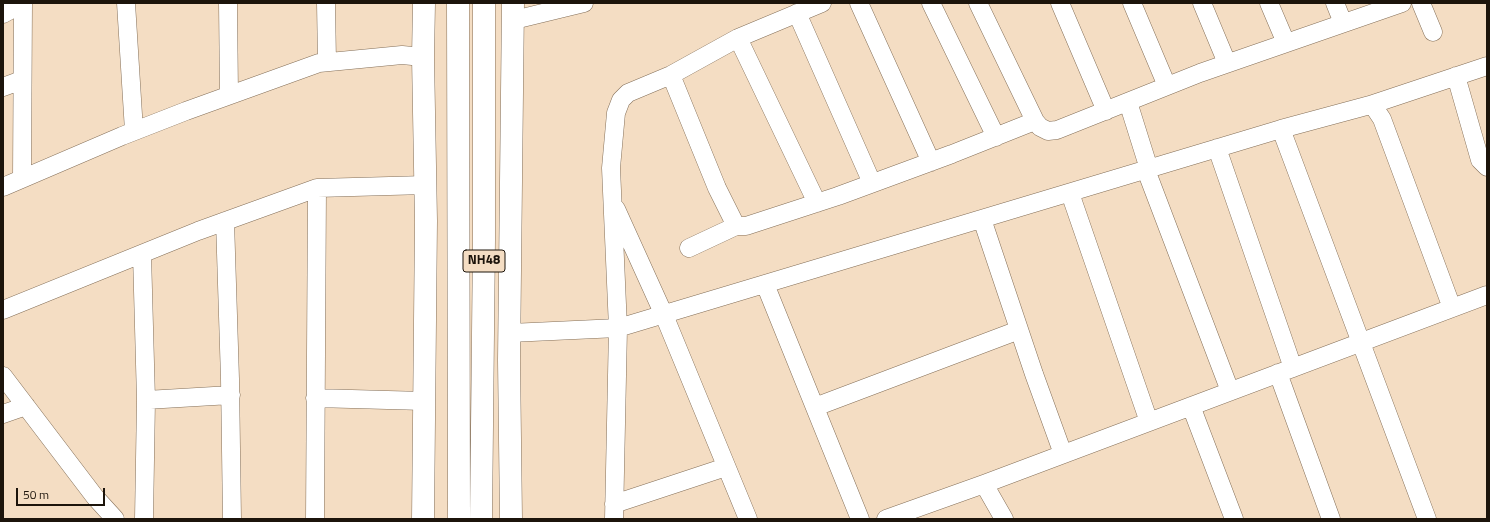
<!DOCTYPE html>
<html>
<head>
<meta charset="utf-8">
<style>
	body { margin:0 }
	#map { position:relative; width:1490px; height:522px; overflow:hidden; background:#f4ddc3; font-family:"Titillium Web",sans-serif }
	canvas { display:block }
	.frame { position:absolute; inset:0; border:4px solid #1c140b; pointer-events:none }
	.scale { position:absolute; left:16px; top:488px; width:89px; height:18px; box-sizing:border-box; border:2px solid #1c140b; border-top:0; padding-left:5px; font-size:12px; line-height:14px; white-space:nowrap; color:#1c140b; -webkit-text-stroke:3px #f4ddc3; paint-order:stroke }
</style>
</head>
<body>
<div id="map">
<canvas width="1490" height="522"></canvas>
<div class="frame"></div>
<div class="scale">50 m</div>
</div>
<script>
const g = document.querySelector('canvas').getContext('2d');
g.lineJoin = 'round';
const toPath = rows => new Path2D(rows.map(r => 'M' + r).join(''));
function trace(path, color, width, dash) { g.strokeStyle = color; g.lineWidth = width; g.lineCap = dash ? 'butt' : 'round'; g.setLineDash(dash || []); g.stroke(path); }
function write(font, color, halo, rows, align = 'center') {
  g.font = font + ' "Titillium Web",sans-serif'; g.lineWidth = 4; g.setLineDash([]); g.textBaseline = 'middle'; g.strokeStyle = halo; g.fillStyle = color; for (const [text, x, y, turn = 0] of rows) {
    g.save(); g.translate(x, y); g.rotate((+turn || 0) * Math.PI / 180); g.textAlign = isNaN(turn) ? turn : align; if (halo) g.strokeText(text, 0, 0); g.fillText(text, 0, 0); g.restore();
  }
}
const minor = toPath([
	[126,3,134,131],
	[228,3,229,95],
	[326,3,327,62],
	[859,3,931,162],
	[931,3,996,137],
	[978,3,1035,121,1040,127,1048,131,1057,130,1200,73,1402,3],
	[1060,3,1106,111],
	[1132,3,1167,86],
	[1202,3,1227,63],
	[1269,3,1286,43],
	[1335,3,1343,23],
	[1421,3,1433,32],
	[797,13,872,183],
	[3,14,23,3],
	[514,20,584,3],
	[738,38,817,203],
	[671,75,717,188,736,226,746,226,838,196,952,154,1035,121],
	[1456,76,1480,160,1487,167],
	[3,87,22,80],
	[1128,102,1149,169],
	[1370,105,1487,66],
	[1281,129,1427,519],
	[1217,148,1293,368],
	[1146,170,1230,391],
	[22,178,23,3],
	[3,187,122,136,186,111,319,63,402,55,423,57],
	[1070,193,1149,422],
	[616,209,664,315,748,519],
	[982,219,1034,374,1063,454],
	[225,221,230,379,232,519],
	[689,248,736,226],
	[142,254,146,400,144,519],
	[765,284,860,519],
	[3,310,198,231,317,188,426,185],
	[510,333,618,328,1281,129,1370,105,1374,107,1382,119,1452,308],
	[1278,373,1331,519],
	[3,376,95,497,115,519],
	[315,398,424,401],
	[146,400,231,395],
	[1191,406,1234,519],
	[815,407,1019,330],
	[3,414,26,406],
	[984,484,1004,519],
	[614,504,726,467],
	[315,519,317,188],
	[614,519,618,328,611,168,616,113,621,100,628,93,671,75,738,38,822,3],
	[886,519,984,484,1487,295]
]);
const major = toPath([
	[423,519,426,221,423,57,424,3],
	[511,519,509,360,513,3]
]);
const highway = toPath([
	[458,3,459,519],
	[481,519,484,240,484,3]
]);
const shields = [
	[484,261,42]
];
const shieldNames = [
	["NH48",484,261]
];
trace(minor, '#846f58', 19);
trace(major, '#846f58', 23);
trace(highway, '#846f58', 23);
trace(minor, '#fff', 18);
trace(major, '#fff', 22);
trace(highway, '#fff', 22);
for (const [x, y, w] of shields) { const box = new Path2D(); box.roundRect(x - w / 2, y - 11, w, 22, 3); g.fillStyle = '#f4ddc3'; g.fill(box); trace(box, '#1c140b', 1); }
write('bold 13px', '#1c140b', null, shieldNames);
</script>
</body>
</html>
